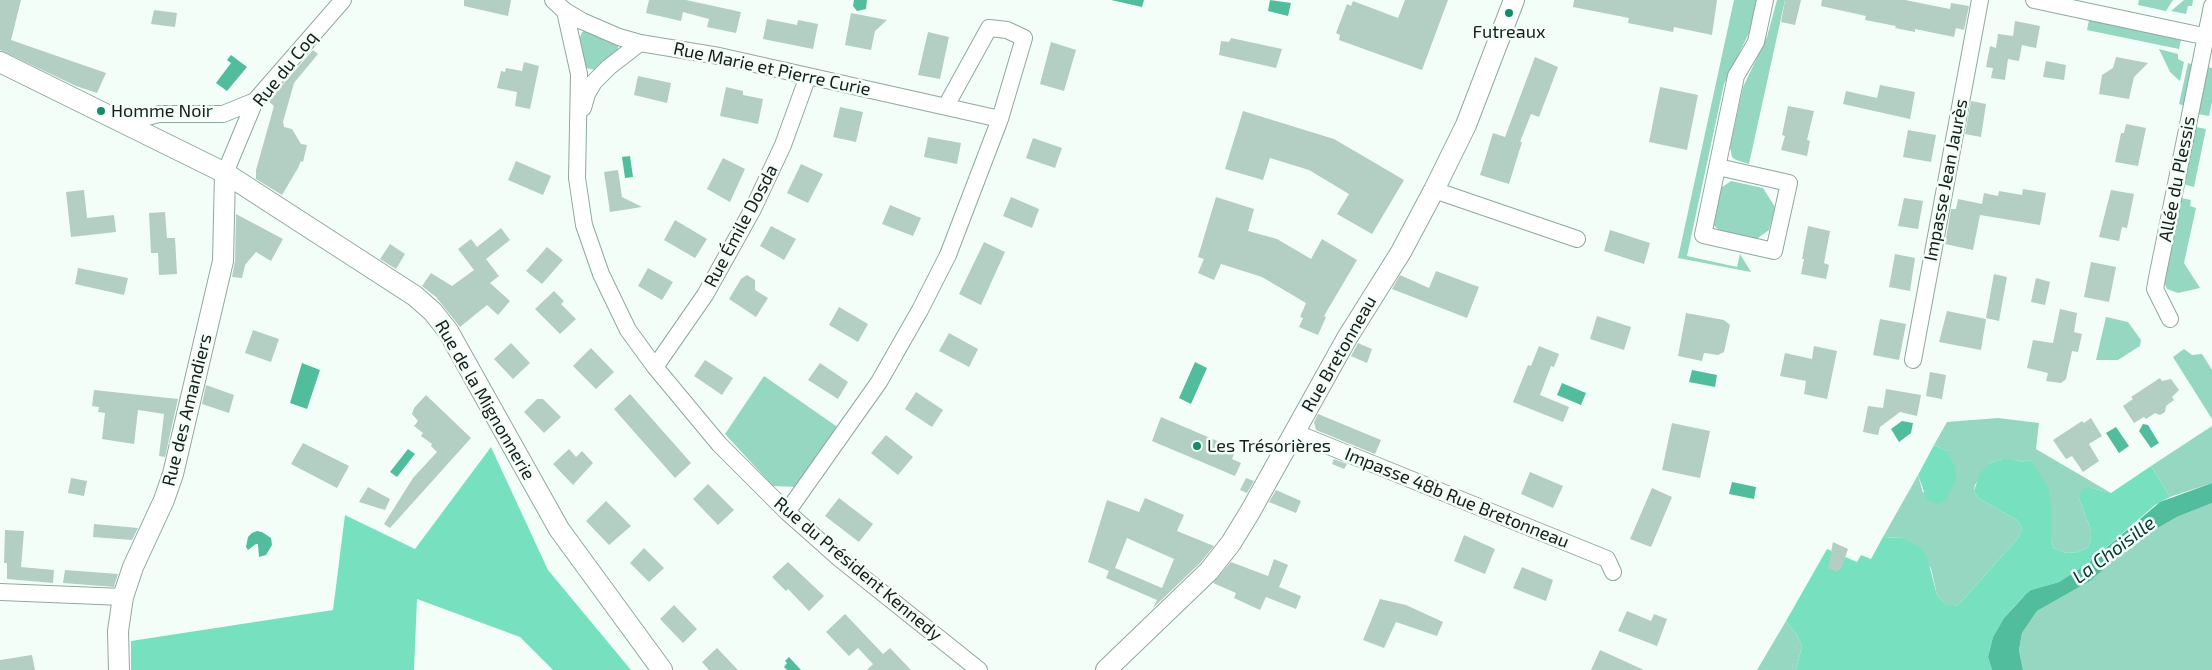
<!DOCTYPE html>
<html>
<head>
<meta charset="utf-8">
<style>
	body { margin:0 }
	canvas { display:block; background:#f3fef9 }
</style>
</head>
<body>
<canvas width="2212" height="670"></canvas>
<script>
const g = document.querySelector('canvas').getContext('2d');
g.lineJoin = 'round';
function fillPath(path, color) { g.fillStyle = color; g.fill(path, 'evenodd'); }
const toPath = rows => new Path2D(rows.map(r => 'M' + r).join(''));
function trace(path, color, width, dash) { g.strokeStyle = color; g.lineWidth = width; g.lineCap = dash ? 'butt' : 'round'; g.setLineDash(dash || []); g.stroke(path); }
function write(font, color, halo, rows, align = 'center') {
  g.font = font + ' "Exo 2",sans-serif'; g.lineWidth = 5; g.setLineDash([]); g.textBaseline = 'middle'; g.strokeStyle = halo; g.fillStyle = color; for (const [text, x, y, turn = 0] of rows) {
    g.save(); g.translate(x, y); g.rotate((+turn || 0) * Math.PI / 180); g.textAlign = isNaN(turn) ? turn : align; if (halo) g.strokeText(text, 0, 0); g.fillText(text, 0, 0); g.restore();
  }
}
const green = toPath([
	[1734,0,1757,0,1749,33,1724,84,1687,256,1737,267,1740,254,1751,272,1678,258],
	[1777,0,1785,0,1749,164,1736,160,1732,157,1730,147,1743,87,1767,37],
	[2139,0,2173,0,2166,11,2138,5],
	[2184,0,2193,0,2192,6,2188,6,2186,14,2171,11],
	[2089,20,2181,40,2179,49,2087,30],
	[586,30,615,41,618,45,618,50,595,70,586,68,579,40,582,32],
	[2159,49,2178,54,2178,59,2184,62,2180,81,2170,72],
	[2188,63,2194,65,2185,106,2179,104],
	[2208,67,2212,68,2212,102,2209,116,2198,114],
	[2196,127,2206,129,2194,187,2183,184],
	[1731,181,1763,188,1775,207,1769,230,1751,243,1727,237,1709,221,1716,191],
	[2181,198,2191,200,2190,206,2196,208,2184,263,2200,288,2178,293,2167,289,2164,282],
	[2106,317,2128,322,2141,340,2140,346,2118,360,2096,360],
	[2184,349,2192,355,2202,354,2212,370,2212,419,2173,357],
	[764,376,839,428,797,487,773,486,725,434],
	[1998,418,2039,423,2036,449,2111,493,2092,488,2078,496,2091,530,2091,538,2088,547,2078,552,2066,553,2054,548,2051,541,2050,528,2031,460,2021,462,2013,459,2002,459,1990,463,1975,485,1974,491,1978,498,2017,520,2022,528,2018,538,1962,601,1956,606,1951,607,1944,603,1937,595,1931,568,1902,538,1883,537,1918,475,1923,493,1947,451,1934,445,1947,422],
	[2212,426,2212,483,2170,497,2151,466],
	[2212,503,2212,670,2023,670,2019,650,2022,633,2037,611,2090,581,2136,542,2151,532,2177,517],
	[1786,621,1797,635,1802,646,1796,670,1757,670]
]);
const forest = toPath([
	[1934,445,1947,451,1955,467,1956,481,1946,500,1938,504,1927,500,1918,475],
	[491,447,548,570,631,670,553,670,520,637,417,599,414,670,131,670,131,641,333,610,345,515,415,549],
	[2002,459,2013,459,2021,462,2031,460,2048,487,2051,504,2051,541,2054,548,2066,553,2078,552,2088,547,2091,538,2091,530,2078,496,2084,488,2092,488,2111,493,2151,466,2170,497,2155,505,2087,564,2059,582,2031,590,2022,598,2004,618,1993,637,1988,657,1992,670,1796,670,1802,646,1797,635,1786,621,1827,549,1857,562,1861,555,1871,559,1883,537,1902,538,1920,547,1927,557,1937,595,1944,603,1951,606,1956,606,1962,601,2018,538,2022,528,2017,520,1978,498,1974,491,1980,473,1990,463]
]);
const water = toPath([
	[854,0,867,0,866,9,857,11,853,6],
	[1111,0,1144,0,1142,7],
	[1270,0,1291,3,1288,16,1268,11],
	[231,55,247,67,227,91,216,83,231,63,227,60],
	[630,156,633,177,625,178,622,157],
	[1195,362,1207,368,1191,404,1179,398],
	[302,363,320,370,307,409,290,403],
	[1692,370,1717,375,1715,387,1689,382],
	[1562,383,1586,393,1581,405,1557,395],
	[1902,421,1913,423,1911,433,1899,442,1891,429],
	[2143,424,2148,425,2159,443,2151,448,2139,431],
	[2116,427,2129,446,2119,453,2106,433],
	[408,449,415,454,397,477,390,472],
	[1732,482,1756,487,1754,499,1729,494],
	[2212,483,2212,503,2177,517,2151,532,2136,542,2090,581,2037,611,2022,633,2019,650,2023,670,1992,670,1988,657,1993,637,2004,618,2026,594,2031,590,2059,582,2087,564,2160,502],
	[257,531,262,532,271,538,272,545,266,555,259,557,258,544,256,544,248,550,246,547,248,537,252,533],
	[789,657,801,670,787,670,784,667,787,663,785,661]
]);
const building = toPath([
	[0,0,21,0,11,40,106,73,97,93,76,86,0,50],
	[464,0,511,0,508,16,464,6],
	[649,0,686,0,741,12,736,33,707,27,709,19,683,12,681,21,646,13],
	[1405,0,1448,0,1422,70,1339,40,1340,35,1336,33,1347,4,1351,6,1353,1,1398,18],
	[1574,0,1717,0,1712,35,1674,27,1673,32,1628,23,1629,18,1573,7],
	[1785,0,1801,0,1795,25,1781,22],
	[1822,0,1905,0,1950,9,1951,3,1969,6,1964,30,1956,28,1954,37,1915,29,1915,32,1895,28,1896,26,1865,20,1866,16,1821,6],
	[154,10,177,13,175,27,151,24],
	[851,13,887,20,875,31,871,50,845,45],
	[767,19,797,25,798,20,818,24,813,49,763,39],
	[2015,21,2040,26,2036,48,2022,45,2019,61,2008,59,2005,80,1991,78,1993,68,1986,67,1990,46,1996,48,1998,34,2013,36],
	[928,32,949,37,940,79,918,75],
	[1231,38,1282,49,1276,68,1219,55,1221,41,1229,42],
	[1051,42,1076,50,1064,91,1040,84],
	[313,50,318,54,294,83,283,122,284,127,292,129,301,144,307,145,303,162,301,161,298,168,282,195,256,179,256,170,274,106,268,101],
	[1535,57,1558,67,1539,117,1531,114,1520,142,1522,142,1509,184,1480,175,1493,133,1505,137],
	[2116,57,2148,63,2134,77,2129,99,2099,94,2102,75,2113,68],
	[2046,61,2066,65,2064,80,2043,77],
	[524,62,539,66,530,109,515,106,517,92,497,88,501,71,505,72,506,68,522,71],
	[638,76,671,83,667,103,634,95],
	[1880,85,1915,92,1910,119,1843,104,1846,91,1877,98],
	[726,87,743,91,743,95,763,99,758,124,720,116],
	[1660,87,1698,95,1687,150,1649,142],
	[1971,101,1986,104,1981,137,1965,134],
	[1788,106,1814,111,1807,140,1810,141,1807,156,1781,150,1785,136,1782,135],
	[840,107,863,112,856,142,833,137],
	[1243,111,1334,139,1404,180,1372,234,1337,214,1349,194,1309,170,1270,158,1263,180,1225,169],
	[2126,124,2146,128,2138,166,2115,162,2121,133,2124,133],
	[1908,130,1936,135,1931,162,1903,157],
	[928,137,961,143,957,164,924,157],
	[1033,138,1062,148,1055,168,1026,158],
	[723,158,745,169,730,202,707,189],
	[516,161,551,176,543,195,508,180],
	[801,164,823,174,808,203,787,193],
	[618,170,622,197,642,207,610,212,604,172],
	[2023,189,2046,193,2040,225,1980,215,1973,250,1945,244,1951,209,1956,209,1958,199,1982,204,1984,193,1998,196,1999,191,2022,195],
	[84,190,87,218,114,215,116,232,71,237,66,192],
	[2111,190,2134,194,2127,228,2122,227,2119,241,2099,237],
	[1011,197,1039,209,1032,228,1003,216],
	[1216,197,1254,209,1248,231,1277,239,1311,259,1322,239,1357,260,1324,316,1326,317,1318,335,1299,327,1303,318,1300,317,1306,303,1262,277,1221,264,1214,280,1198,273,1204,259,1198,257],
	[1904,198,1923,201,1918,229,1898,226],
	[890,205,921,218,913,236,882,224],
	[165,212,167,238,175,238,177,274,159,275,158,253,151,253,149,213],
	[236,214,283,239,271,261,256,252,245,265,242,278,232,277,235,261],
	[675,220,707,239,695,258,664,240],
	[771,226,796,239,784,260,760,246],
	[1808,226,1830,231,1824,263,1829,265,1826,279,1801,274,1804,259,1802,259],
	[501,228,510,240,486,259,499,276,490,283,510,301,498,315,487,305,460,327,436,297,422,286,431,273,452,286,474,270,458,249,471,239,477,247],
	[1610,230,1650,243,1644,264,1604,251],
	[984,242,1005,252,981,305,959,294],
	[390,244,405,254,396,269,380,259],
	[547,247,563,260,542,284,526,271],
	[1895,254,1915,258,1910,291,1889,287],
	[2091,262,2116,267,2109,302,2084,297],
	[78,268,128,278,124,295,75,284],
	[648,268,673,282,662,300,638,286],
	[1436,271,1479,287,1467,318,1392,289,1400,275,1429,288],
	[1994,274,2007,277,1999,321,1986,318],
	[747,275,755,280,755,290,768,298,756,317,729,299,741,279],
	[2036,278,2050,282,2045,305,2031,302],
	[554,291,564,301,561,304,576,319,560,334,535,309],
	[839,307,868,324,858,342,829,325],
	[2060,309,2077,313,2074,332,2082,334,2078,352,2072,351,2066,379,2061,383,2046,381,2048,373,2027,368,2033,340,2053,343],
	[1947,311,1986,319,1981,350,1939,342],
	[1686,313,1724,320,1730,325,1724,352,1718,355,1704,353,1702,361,1678,356],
	[1597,316,1631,327,1624,350,1590,339],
	[1880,319,1906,324,1899,360,1873,355],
	[253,330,279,339,271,362,245,353],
	[949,333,978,349,969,367,939,351],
	[511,343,530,363,513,379,494,359],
	[1358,343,1372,349,1367,363,1351,356],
	[1539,346,1559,354,1554,367,1551,366,1540,395,1569,407,1563,422,1513,402,1528,365,1531,366],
	[1814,346,1837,351,1827,399,1804,394,1806,381,1780,376,1785,353,1812,359],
	[591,348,614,372,596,389,573,366],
	[705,360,733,378,722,395,694,376],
	[820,363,848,382,838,399,808,380],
	[1930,372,1946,375,1942,399,1926,396],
	[2160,378,2162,381,2171,379,2179,390,2172,397,2174,400,2166,406,2165,412,2160,415,2155,413,2146,419,2144,417,2134,423,2123,406,2133,399,2131,397],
	[206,385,234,395,229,413,202,404],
	[1886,389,1921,395,1917,416,1900,412,1880,427,1878,435,1863,432,1868,406,1883,408],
	[94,390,178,399,165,457,159,456,164,414,138,410,134,444,102,439,105,413,98,412,99,407,92,406],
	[916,392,943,410,932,427,905,409],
	[630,394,691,463,675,478,614,409],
	[426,395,471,438,390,528,384,524,413,478,437,452,431,446,432,444,421,436,423,433,414,426,418,421,412,414,414,408],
	[537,399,543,399,561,417,544,433,524,412],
	[1318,414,1381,440,1375,454,1316,430,1314,422],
	[1161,417,1236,449,1232,459,1241,463,1235,476,1152,441],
	[2091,418,2102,436,2089,444,2099,461,2083,472,2072,456,2066,459,2053,440,2082,421,2084,423],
	[1672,423,1710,431,1700,478,1662,470],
	[886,435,913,457,898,475,871,453],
	[303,443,349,466,337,488,291,464],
	[569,449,576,457,582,451,593,463,573,485,553,464],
	[1334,459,1347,464,1344,469,1332,464],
	[1530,472,1563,486,1553,508,1521,494],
	[71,478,87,481,84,496,68,493],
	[1246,478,1254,481,1247,493,1240,490],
	[708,484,734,510,718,525,693,499],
	[368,487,390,499,385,510,359,502],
	[1652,488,1672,497,1651,547,1630,539],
	[1276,490,1301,501,1296,513,1269,502],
	[839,498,873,524,859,542,825,516],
	[1145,498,1184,515,1177,531,1214,546,1200,563,1153,608,1157,600,1106,578,1109,571,1088,562,1107,500,1139,512],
	[1127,538,1174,559,1162,588,1115,568],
	[606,501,631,526,609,545,586,521],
	[94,524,138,528,132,540,93,537],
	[5,530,24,531,21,567,54,570,53,583,7,579,7,563,4,563],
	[1464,535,1495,549,1485,574,1454,561],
	[1833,542,1848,549,1841,569,1836,572,1828,568],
	[644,548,664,568,649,582,630,563],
	[1274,559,1288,565,1279,587,1301,596,1296,609,1266,597,1260,610,1234,598,1236,593,1213,583,1231,562,1268,576],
	[788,562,824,596,809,611,788,589,786,591,772,577],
	[1522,567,1553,580,1546,601,1513,588],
	[65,570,118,574,114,587,102,586,63,583],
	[1380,599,1406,605,1443,622,1437,636,1396,622,1384,648,1363,640],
	[674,605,697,629,683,643,660,619],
	[1627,611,1651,621,1654,614,1667,619,1657,646,1618,631],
	[845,614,883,654,890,648,911,670,867,670,873,664,858,648,849,656,826,632],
	[717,648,738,670,709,670,702,662],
	[1600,650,1644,670,1591,670],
	[32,655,35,670,0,670,0,660]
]);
const minor = toPath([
	[553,0,565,11,582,21,619,37,640,43,719,56,1000,119],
	[2034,0,2212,38],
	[565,11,579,74,577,178,584,225,601,274,628,330,655,367,719,444,787,512,840,559,979,670],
	[583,108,587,94,594,82,609,67,640,43],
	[124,123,159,114,223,114,255,101],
	[1718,167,1789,183,1774,251,1703,235,1736,76,1756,42,1765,0],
	[225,173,255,101,343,0],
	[1434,190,1577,239],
	[2170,319,2155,289,2157,278,2212,6],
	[1913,360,1980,0],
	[655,367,705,295,753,209,783,145,808,76],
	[1294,432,1607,559,1613,572],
	[787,512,879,382,920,310,948,255,1000,119,1024,38,1007,30,989,28,946,106],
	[0,592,123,597]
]);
const tertiary = toPath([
	[0,62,225,173,415,296,433,312,448,331,559,529,662,670],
	[119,670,118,631,123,597,133,567,164,500,173,474,223,261,225,173],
	[1106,670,1209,571,1231,543,1250,512,1347,338,1401,252,1434,190,1466,125,1514,0]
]);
const markers = [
	[1509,13,5,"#128b6e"],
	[101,111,5,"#128b6e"],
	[1197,446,5,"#128b6e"]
];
const poiNames = [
	["Futreaux",1509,32,"center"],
	["Homme Noir",111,111],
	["Les Trésorières",1207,446]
];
const streetNames = [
	["Rue du Coq",285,69,-51],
	["Rue Marie et Pierre Curie",772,69,12],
	["Allée du Plessis",2177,179,-79],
	["Impasse Jean Jaurès",1946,180,-79],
	["Rue Émile Dosda",741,226,-62],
	["Rue Bretonneau",1339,354,-60],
	["Rue de la Mignonnerie",485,400,60],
	["Rue des Amandiers",187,410,-76],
	["Impasse 48b Rue Bretonneau",1457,498,22],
	["Rue du Président Kennedy",858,569,40]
];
const waterNames = [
	["La Choisille",2114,550,-37]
];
fillPath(green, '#95d7c0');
fillPath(forest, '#77e1bf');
fillPath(water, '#52bd9d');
fillPath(building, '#b3cec3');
trace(minor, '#8ea99f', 18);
trace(tertiary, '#8ea99f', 22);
trace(minor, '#fff', 16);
trace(tertiary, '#fff', 20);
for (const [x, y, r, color] of markers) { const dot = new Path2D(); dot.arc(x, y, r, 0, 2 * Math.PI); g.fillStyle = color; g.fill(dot); trace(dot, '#f3fef9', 2); }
write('18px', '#131d19', '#f3fef9', poiNames, 'left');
write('18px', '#131d19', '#f3fef9', streetNames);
write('italic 19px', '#05372a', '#f3fef9', waterNames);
</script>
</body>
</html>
